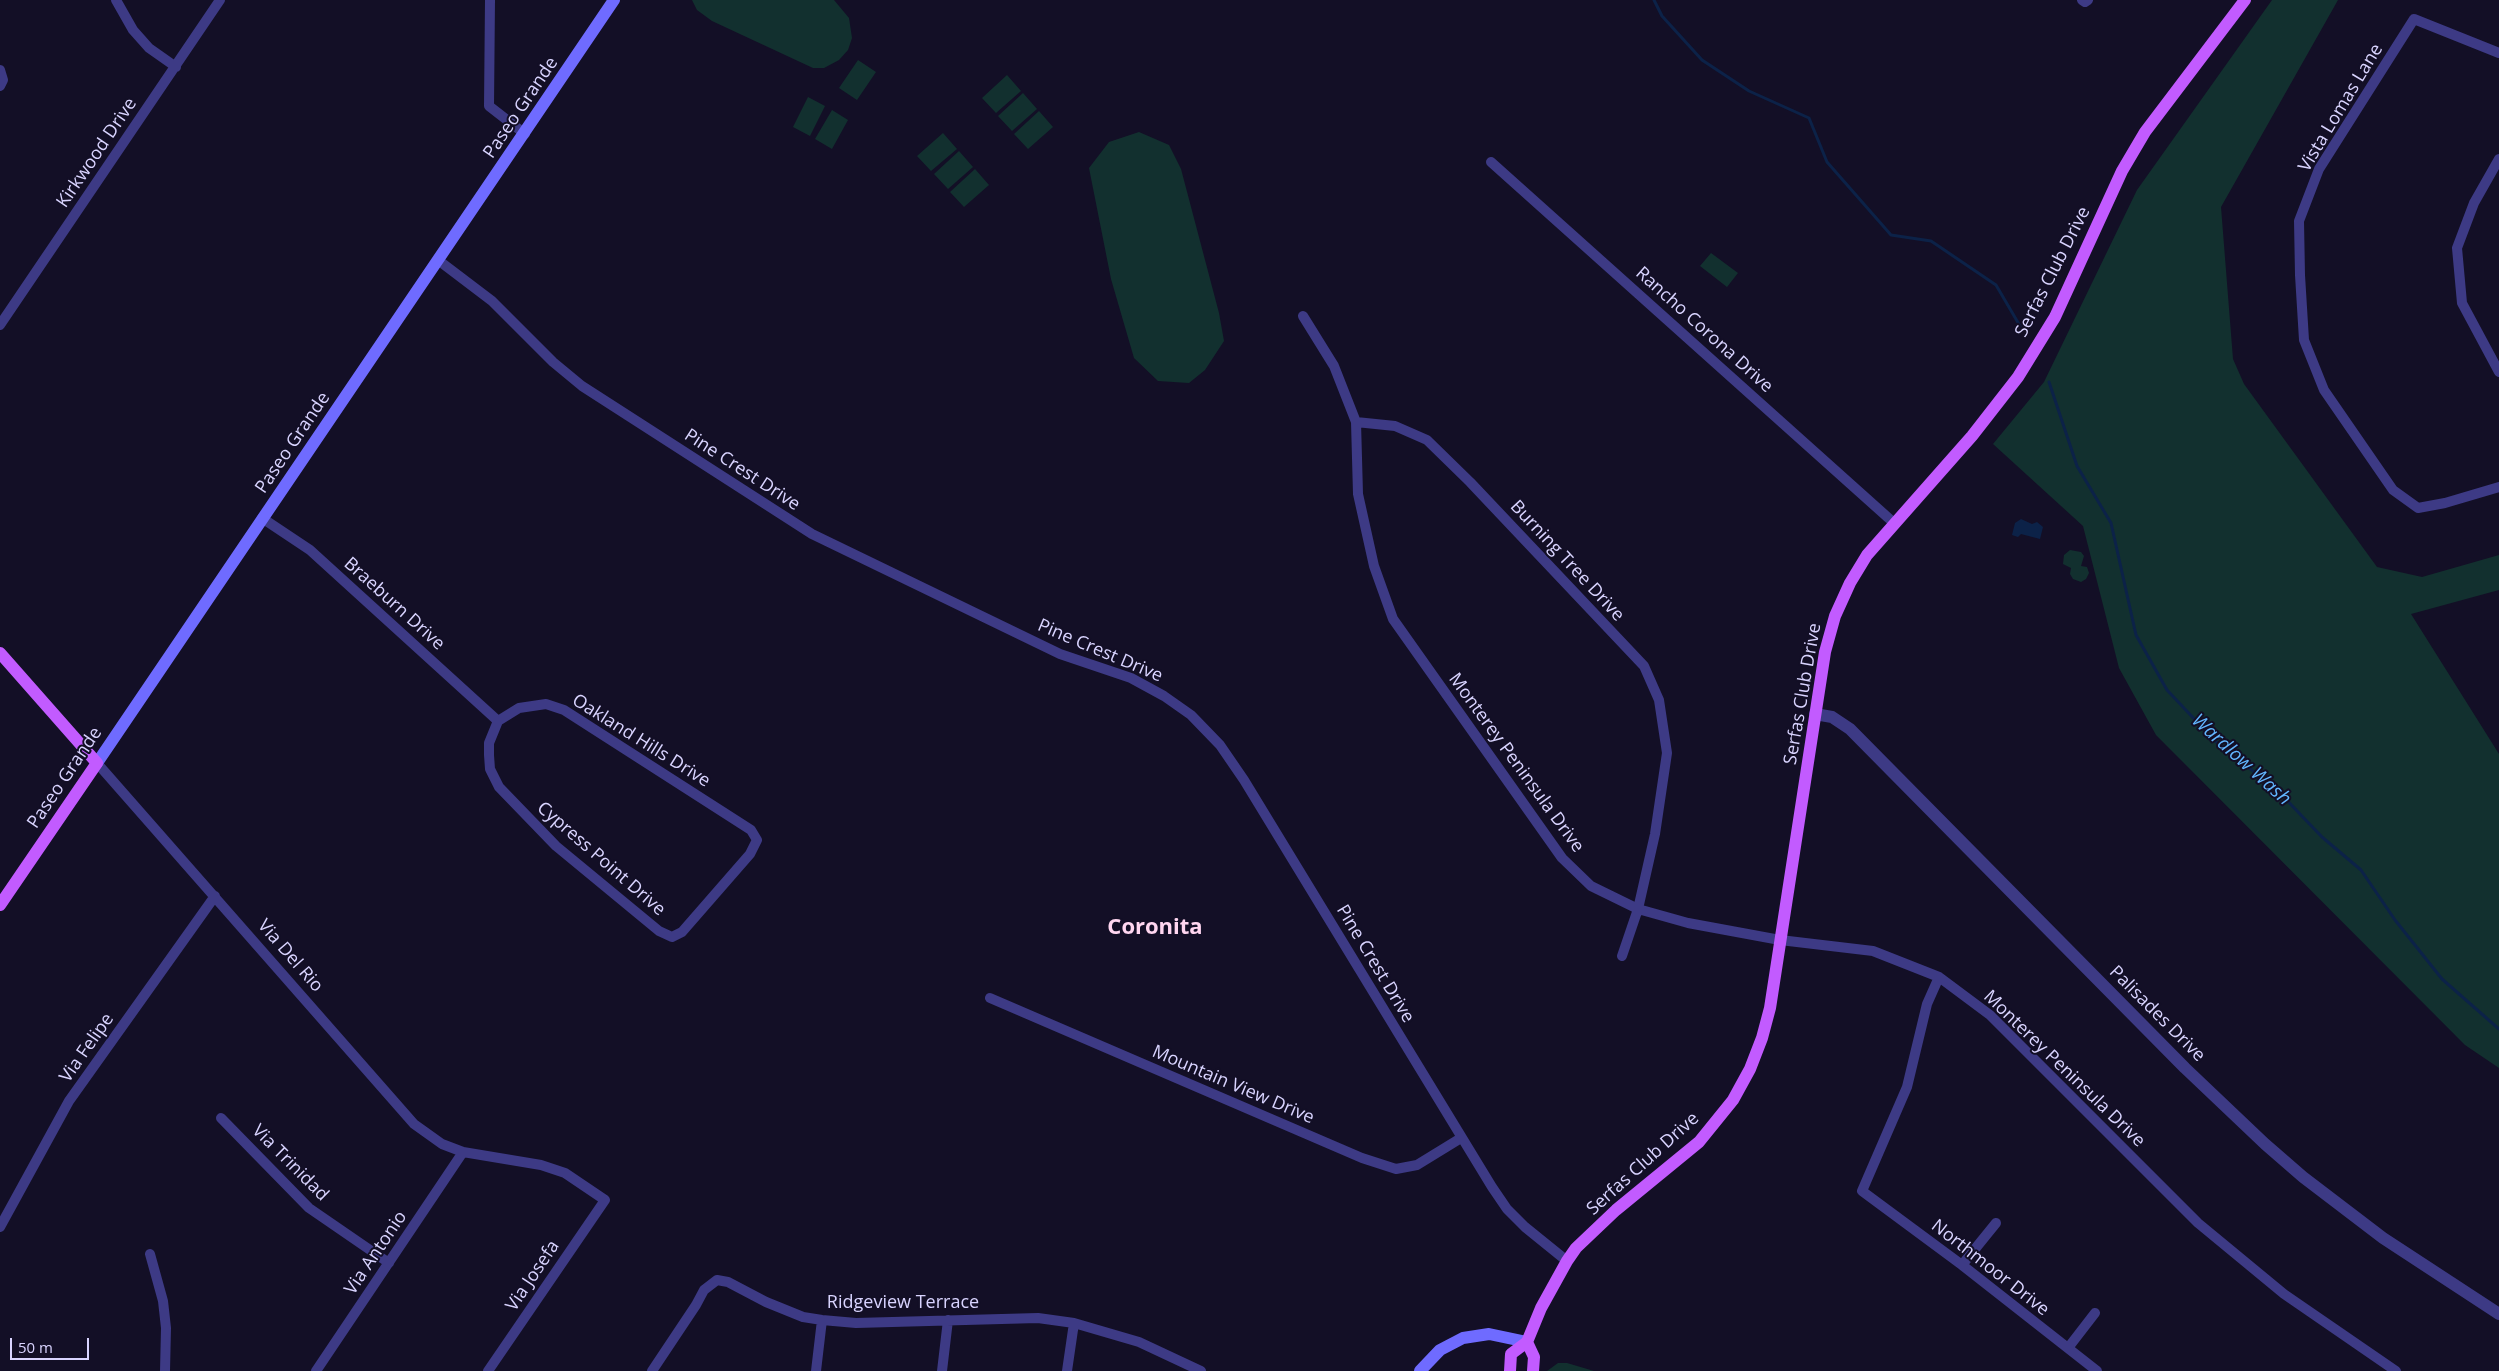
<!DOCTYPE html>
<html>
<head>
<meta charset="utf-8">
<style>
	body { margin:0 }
	#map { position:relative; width:2499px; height:1371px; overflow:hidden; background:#130f26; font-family:"Open Sans",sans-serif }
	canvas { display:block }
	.scale { position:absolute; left:10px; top:1338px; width:79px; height:22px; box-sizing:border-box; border:2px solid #d9d4ff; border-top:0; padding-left:6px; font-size:15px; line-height:18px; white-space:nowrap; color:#d9d4ff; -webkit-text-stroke:4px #130f26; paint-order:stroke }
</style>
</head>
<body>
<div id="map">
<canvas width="2499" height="1371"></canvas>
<div class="scale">50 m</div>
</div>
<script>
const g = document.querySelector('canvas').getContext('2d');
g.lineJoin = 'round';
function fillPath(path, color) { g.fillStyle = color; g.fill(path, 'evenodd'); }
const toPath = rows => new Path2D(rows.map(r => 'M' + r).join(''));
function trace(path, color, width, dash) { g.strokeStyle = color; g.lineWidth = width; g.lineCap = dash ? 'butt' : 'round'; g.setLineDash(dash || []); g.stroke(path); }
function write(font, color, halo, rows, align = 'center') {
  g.font = font + ' "Open Sans",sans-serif'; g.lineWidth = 4; g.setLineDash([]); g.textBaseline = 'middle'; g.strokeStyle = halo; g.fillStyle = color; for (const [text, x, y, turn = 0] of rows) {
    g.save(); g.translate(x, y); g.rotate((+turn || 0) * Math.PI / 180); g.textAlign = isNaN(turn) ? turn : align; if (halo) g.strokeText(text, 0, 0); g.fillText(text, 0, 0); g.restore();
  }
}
const green = toPath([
	[692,0,834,0,849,18,852,38,848,50,839,60,824,68,813,68,712,21,697,10],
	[2272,0,2338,0,2221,207,2233,359,2244,384,2377,567,2422,577,2499,555,2499,590,2411,614,2499,754,2499,1068,2465,1045,2156,735,2119,668,2083,526,1993,444,2044,382,2137,190],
	[858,60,876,72,857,100,839,88],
	[1007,75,1021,91,996,113,982,98],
	[1023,93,1037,109,1012,131,998,116],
	[808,97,825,106,810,136,793,127],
	[832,110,848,120,832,149,815,139],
	[1039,111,1053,127,1028,149,1014,134],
	[1139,132,1169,145,1181,169,1219,313,1224,341,1205,370,1189,383,1158,381,1134,358,1111,279,1089,168,1109,142],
	[943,133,957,149,931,171,917,156],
	[959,151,973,167,948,189,934,174],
	[975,169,989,185,964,207,950,192],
	[1711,253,1738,273,1727,287,1700,266],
	[2070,550,2081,552,2084,556,2081,566,2087,567,2089,573,2086,579,2081,582,2073,579,2070,574,2071,568,2063,564,2064,555],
	[1558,1363,1567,1363,1594,1371,1547,1371]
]);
const water = toPath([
	[2021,519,2032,524,2037,522,2043,527,2040,539,2021,534,2018,537,2012,535,2015,523]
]);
const stream = toPath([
	[1654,0,1662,16,1702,60,1749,91,1809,118,1827,162,1891,235,1931,241,1996,285,2020,326],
	[2049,382,2077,466,2111,523,2136,635,2167,690,2215,741,2277,790,2322,837,2361,870,2395,920,2442,979,2499,1029]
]);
const minor = toPath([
	[116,0,133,30,149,48,176,67],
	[490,0,489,106,525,134],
	[2082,0,2085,2,2088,0],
	[2499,53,2414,19,2319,169,2299,221,2300,275,2304,340,2324,390,2393,490,2418,508,2445,503,2499,487],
	[0,70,3,80,0,86],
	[2499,159,2474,203,2457,248,2462,303,2499,372],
	[1491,162,1894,523],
	[438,260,492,301,553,362,582,386,812,534,1060,654,1131,678,1164,696,1191,715,1220,745,1244,780,1492,1187,1507,1209,1525,1227,1567,1261],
	[1303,316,1334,366,1356,422,1358,494,1374,566,1393,619,1562,858,1591,886,1638,909,1688,923,1780,940,1873,951,1939,977,1990,1015,2198,1223,2284,1294,2396,1371],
	[0,325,220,0],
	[1356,422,1395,426,1427,440,1470,482,1644,666,1659,700,1667,753,1655,834,1638,909,1622,956],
	[262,518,310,550,498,721],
	[546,704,564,710,751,830,757,840,750,854,682,932,672,937,659,931,556,846,499,787,490,769,489,755,489,743,498,721,519,708,546,704],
	[97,763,414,1124,442,1144,463,1152,541,1165,565,1173,605,1200,488,1371],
	[1939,977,1927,1004,1907,1087,1862,1191,1962,1265,2097,1371],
	[990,998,1362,1158,1396,1169,1417,1165,1461,1138],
	[221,1118,309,1208,389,1263],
	[0,1227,69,1101,215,896],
	[150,1254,163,1301,166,1328,165,1371],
	[1962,1265,1996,1223],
	[2068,1348,2095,1313],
	[316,1371,463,1152],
	[652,1371,696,1305,704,1290,717,1280,728,1282,766,1302,803,1317,822,1320,856,1323,1038,1318,1074,1323,1139,1342,1201,1371],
	[816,1371,822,1320],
	[942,1371,948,1320],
	[1067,1371,1074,1323]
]);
const tertiary = toPath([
	[1815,714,1832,717,1850,729,2185,1068,2265,1144,2303,1177,2383,1238,2499,1314]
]);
const secondary = toPath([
	[97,763,614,0],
	[1420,1371,1440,1350,1463,1338,1489,1334,1527,1342]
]);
const primary = toPath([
	[0,653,97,763,0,905],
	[1527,1342,1534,1357,1533,1371],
	[1510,1371,1511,1354,1527,1342,1541,1308,1567,1261,1576,1248,1616,1210,1699,1142,1733,1100,1750,1069,1762,1038,1770,1008,1825,652,1835,616,1850,583,1867,555,1972,436,2018,377,2055,317,2122,171,2145,132,2245,0]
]);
const streetNames = [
	["Paseo Grande",521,108,-56],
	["Vista Lomas Lane",2341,108,-59],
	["Kirkwood Drive",97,153,-56],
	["Serfas Club Drive",2053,272,-63],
	["Rancho Corona Drive",1704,330,42],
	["Paseo Grande",293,443,-56],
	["Pine Crest Drive",742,470,33],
	["Burning Tree Drive",1567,561,47],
	["Braeburn Drive",394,604,42],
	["Pine Crest Drive",1100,651,23],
	["Serfas Club Drive",1803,694,-80],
	["Oakland Hills Drive",641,741,32],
	["Monterey Peninsula Drive",1516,763,54],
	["Paseo Grande",65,778,-56],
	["Cypress Point Drive",601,859,41],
	["Via Del Rio",290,956,49],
	["Pine Crest Drive",1375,964,59],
	["Palisades Drive",2157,1014,45],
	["Via Felipe",87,1048,-55],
	["Monterey Peninsula Drive",2064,1069,44],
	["Mountain View Drive",1233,1085,23],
	["Via Trinidad",290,1163,45],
	["Serfas Club Drive",1643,1164,-42],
	["Via Antonio",376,1253,-56],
	["Northmoor Drive",1990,1268,38],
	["Via Josefa",533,1276,-56],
	["Ridgeview Terrace",903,1303]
];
const waterNames = [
	["Wardlow Wash",2241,760,42]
];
const districtNames = [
	["Coronita",1155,928]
];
fillPath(green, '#12302f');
fillPath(water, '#0c2248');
trace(stream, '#0c2248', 3);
trace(minor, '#3d3a85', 10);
trace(tertiary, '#3d3a85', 12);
trace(secondary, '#6f6bff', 12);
trace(primary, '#c25bff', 12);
write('18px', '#d9d4ff', '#130f26', streetNames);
write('italic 19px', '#62b6ff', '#130f26', waterNames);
write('bold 22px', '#ffd6f0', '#130f26', districtNames);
</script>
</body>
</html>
